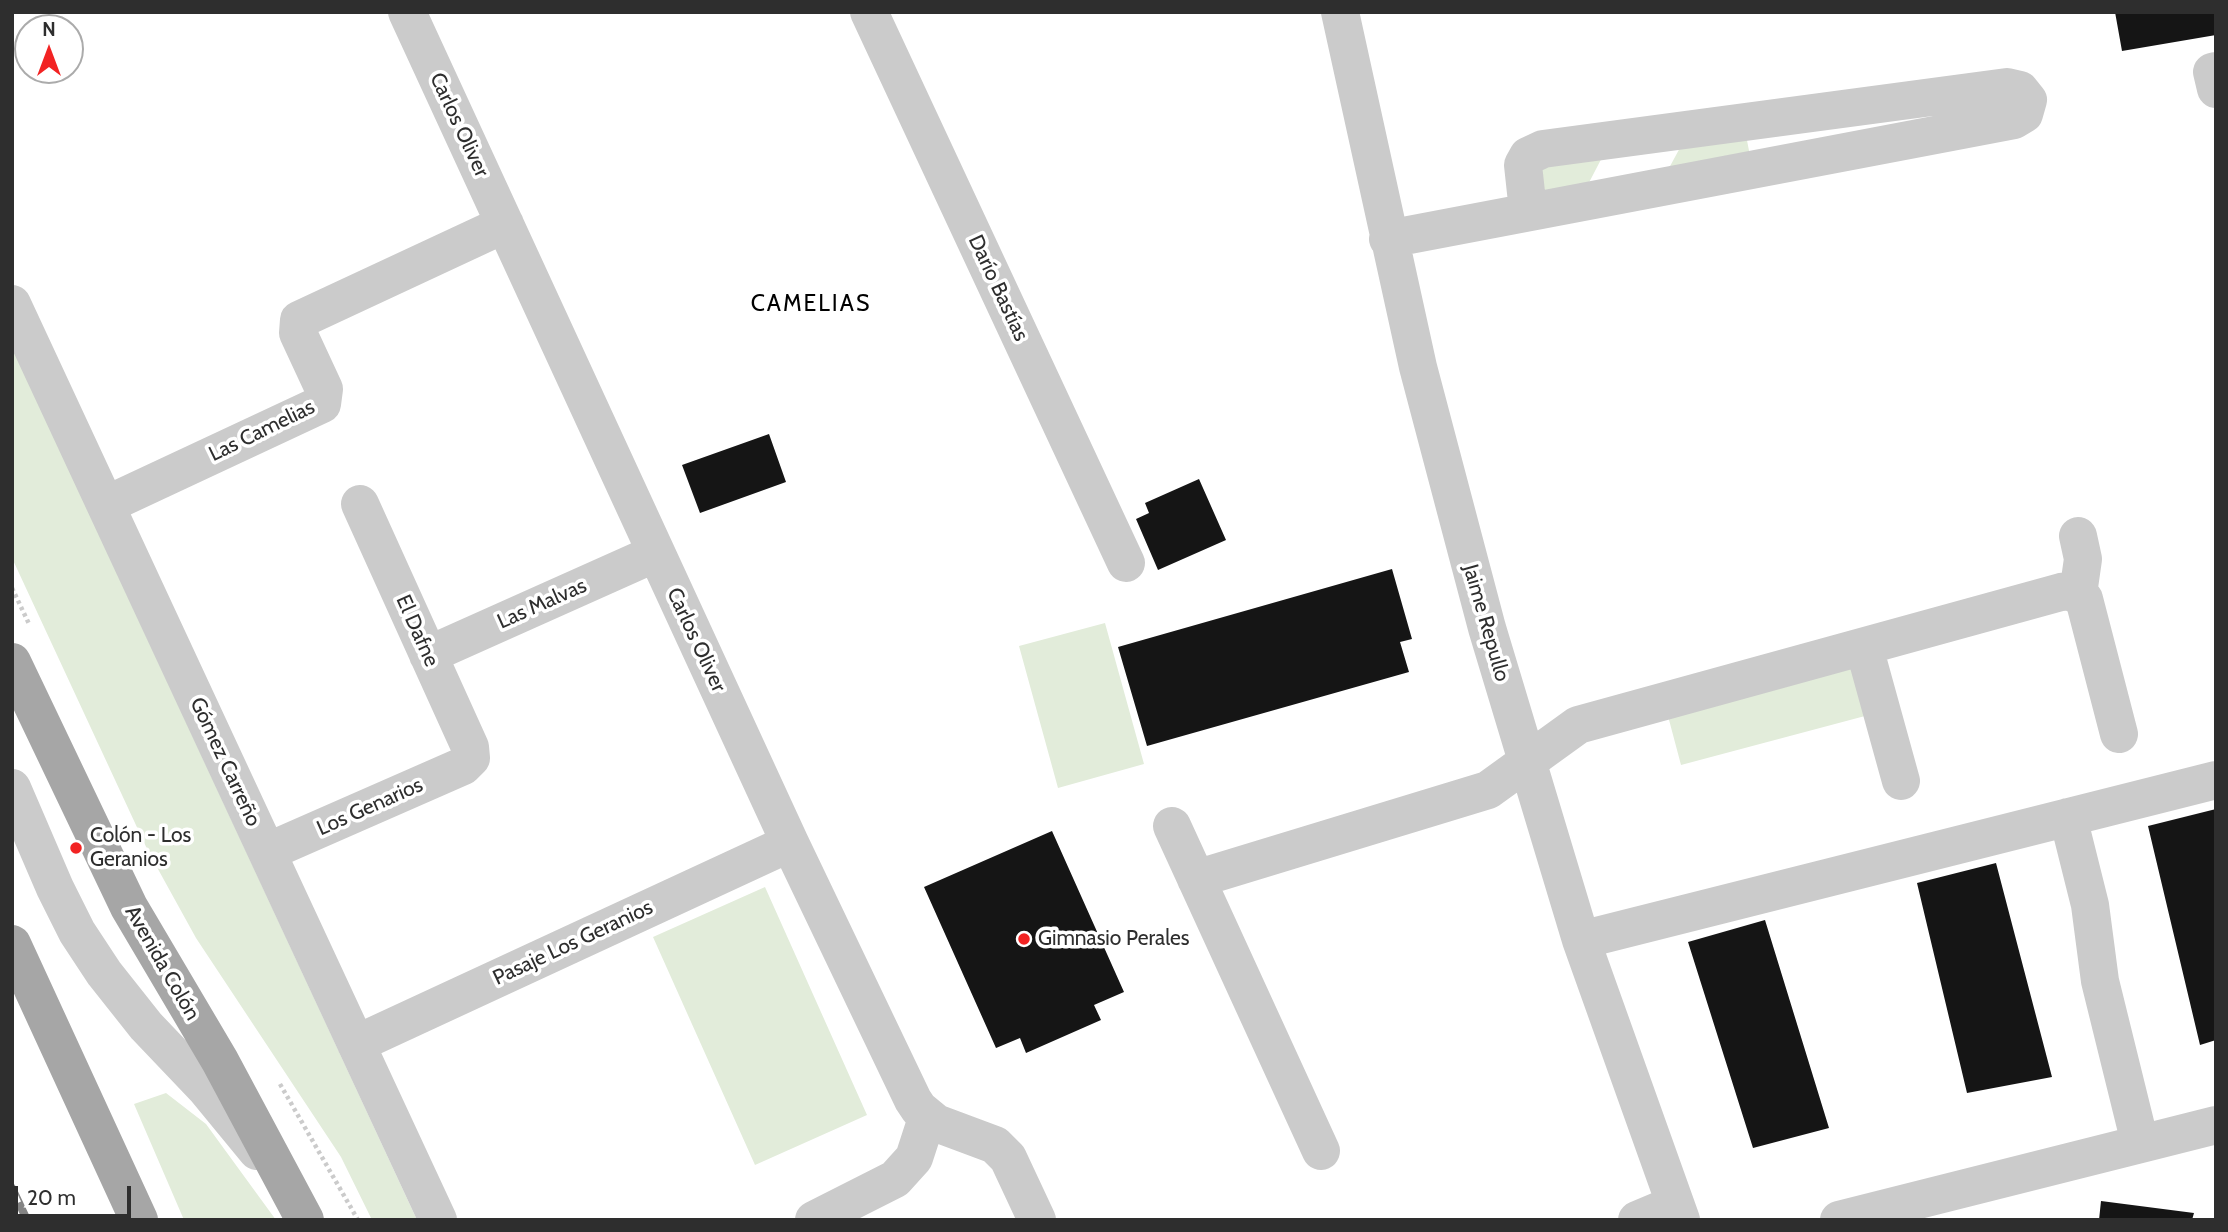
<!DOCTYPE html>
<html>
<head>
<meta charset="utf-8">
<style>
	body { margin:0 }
	#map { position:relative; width:2228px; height:1232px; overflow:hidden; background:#fff; font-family:Cabin,sans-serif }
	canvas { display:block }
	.frame { position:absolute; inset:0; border:14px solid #2e2e2e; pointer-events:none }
	.north { position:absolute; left:14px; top:14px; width:70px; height:70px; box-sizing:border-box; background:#fff; border:2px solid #ababab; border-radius:50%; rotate:0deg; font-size:19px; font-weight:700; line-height:28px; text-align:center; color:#2e2e2e }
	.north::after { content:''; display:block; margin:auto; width:24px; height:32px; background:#f22323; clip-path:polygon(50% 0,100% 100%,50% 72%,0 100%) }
	.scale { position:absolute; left:14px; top:1186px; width:117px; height:32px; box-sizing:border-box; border:4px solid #2e2e2e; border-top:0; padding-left:9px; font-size:21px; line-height:24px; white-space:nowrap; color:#2e2e2e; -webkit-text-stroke:5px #fff; paint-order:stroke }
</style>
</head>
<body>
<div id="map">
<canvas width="2228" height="1232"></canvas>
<div class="frame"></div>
<div class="north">N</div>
<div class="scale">20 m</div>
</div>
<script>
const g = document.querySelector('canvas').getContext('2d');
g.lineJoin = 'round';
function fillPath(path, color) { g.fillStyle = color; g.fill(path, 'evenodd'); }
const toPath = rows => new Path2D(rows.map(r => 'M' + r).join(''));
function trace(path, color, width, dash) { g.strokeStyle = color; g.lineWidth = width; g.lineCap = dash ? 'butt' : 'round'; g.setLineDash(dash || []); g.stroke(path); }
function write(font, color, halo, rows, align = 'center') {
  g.font = font + ' Cabin,sans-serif'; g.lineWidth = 7; g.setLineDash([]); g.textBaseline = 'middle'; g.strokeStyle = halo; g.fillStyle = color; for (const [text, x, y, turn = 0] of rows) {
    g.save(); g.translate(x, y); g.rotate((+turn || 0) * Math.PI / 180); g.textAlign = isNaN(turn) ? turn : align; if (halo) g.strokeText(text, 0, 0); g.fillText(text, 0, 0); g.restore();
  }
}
const green = toPath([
	[1744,125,1752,166,1662,181,1688,133],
	[1608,146,1582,196,1532,207,1530,160],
	[12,347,417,1220,372,1220,341,1157,196,938,148,851,12,558],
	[1105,623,1144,764,1058,788,1019,646],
	[1852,668,1865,716,1681,765,1668,716],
	[765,887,867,1115,755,1165,653,937],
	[166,1093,206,1124,276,1220,184,1220,134,1104]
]);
const building = toPath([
	[2115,12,2216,12,2216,35,2122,51],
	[769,434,786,482,700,513,682,465],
	[1199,479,1226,540,1158,570,1136,519,1149,513,1145,503],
	[1392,569,1412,639,1400,642,1409,672,1147,746,1118,647],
	[2216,809,2216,1040,2200,1045,2148,826],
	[1052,831,1124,992,1094,1005,1101,1020,1026,1053,1020,1038,996,1048,924,887],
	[1996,863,2052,1077,1967,1093,1917,883],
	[1765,920,1829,1128,1753,1148,1688,942],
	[2101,1201,2194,1213,2192,1220,2099,1220]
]);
const path = toPath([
	[12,588,30,626],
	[280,1084,358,1220]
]);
const minor = toPath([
	[407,12,790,843,913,1100,919,1109,936,1123,995,1145,1008,1158,1037,1220],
	[869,12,1126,563],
	[1340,12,1418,367,1487,628,1581,940,1681,1220],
	[2216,71,2212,72,2216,89],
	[1388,239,2014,120,2024,114,2028,100,2020,90,2007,87,1543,149,1528,156,1523,165,1528,211],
	[12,304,438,1220],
	[106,505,322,404,324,389,298,333,299,320,505,224],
	[2078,536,2083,559,2078,594],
	[1864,647,1901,781],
	[428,655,656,553],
	[12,788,55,888,77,932,104,973,146,1026,206,1089,257,1151],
	[2068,817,2090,905,2100,981,2140,1143],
	[1172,826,1321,1151],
	[267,852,463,766,471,758,470,747,360,504],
	[1196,879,1488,790,1578,725,2061,592,2070,591,2084,599,2119,734],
	[1581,940,2216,780],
	[356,1044,790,843],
	[814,1220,895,1179,914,1158,927,1118],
	[1637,1220,1675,1204],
	[1839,1220,2216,1125]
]);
const major = toPath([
	[12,662,129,907,220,1061,305,1220],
	[12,944,139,1220]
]);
const rail = toPath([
	[12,1188,27,1220]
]);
const markers = [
	[76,848,7,"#f22323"],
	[1024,939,7,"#f22323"]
];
const streetNames = [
	["Carlos Oliver",459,125,65],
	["Darío Bastías",998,288,65],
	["Las Camelias",262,431,-26],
	["Las Malvas",542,604,-24],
	["Jaime Repullo",1486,623,74],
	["El Dafne",417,631,66],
	["Carlos Oliver",696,640,65],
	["Gómez Carreño",225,762,65],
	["Los Genarios",370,807,-24],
	["Pasaje Los Geranios",573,943,-25],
	["Avenida Colón",162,963,60]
];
const poiNames = [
	["Colón - Los",90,836],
	["Geranios",90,860],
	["Gimnasio Perales",1038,939]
];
const neighbourhoodNames = [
	["CAMELIAS",811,304]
];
fillPath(green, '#e2ecda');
fillPath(building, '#151515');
trace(path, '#cbcbcb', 4.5, [3.5, 3.5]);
trace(minor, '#cbcbcb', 38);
trace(major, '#a6a6a6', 38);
trace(rail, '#838383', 8);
trace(rail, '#fff', 5, [16]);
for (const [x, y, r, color] of markers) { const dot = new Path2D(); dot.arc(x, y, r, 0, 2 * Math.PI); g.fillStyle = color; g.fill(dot); trace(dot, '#fff', 2.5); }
write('21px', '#2e2e2e', '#fff', streetNames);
write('21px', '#2e2e2e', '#fff', poiNames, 'left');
g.letterSpacing = '2px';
write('23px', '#000', '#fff', neighbourhoodNames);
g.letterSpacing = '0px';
</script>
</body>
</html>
